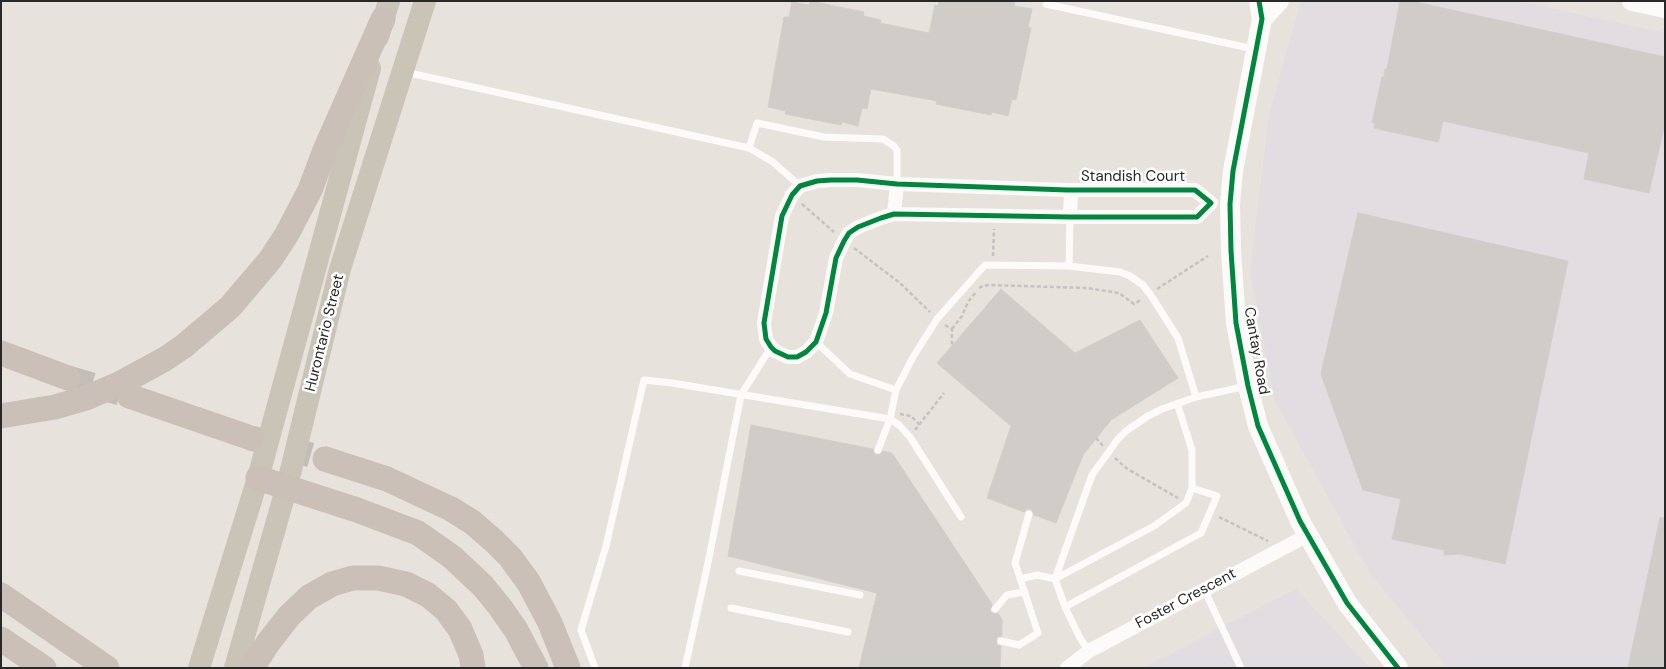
<!DOCTYPE html>
<html>
<head>
<meta charset="utf-8">
<style>
	body { margin:0 }
	#map { position:relative; width:1666px; height:669px; overflow:hidden; background:#e8e2dc; font-family:"DM Sans",sans-serif }
	canvas { display:block }
	.frame { position:absolute; inset:0; border:2px solid #282828; pointer-events:none }
</style>
</head>
<body>
<div id="map">
<canvas width="1666" height="669"></canvas>
<div class="frame"></div>
</div>
<script>
const g = document.querySelector('canvas').getContext('2d');
g.lineJoin = 'round';
function fillPath(path, color) { g.fillStyle = color; g.fill(path, 'evenodd'); }
const toPath = rows => new Path2D(rows.map(r => 'M' + r).join(''));
function trace(path, color, width, dash) { g.strokeStyle = color; g.lineWidth = width; g.lineCap = dash ? 'butt' : 'round'; g.setLineDash(dash || []); g.stroke(path); }
function write(font, color, halo, rows, align = 'center') {
  g.font = font + ' "DM Sans",sans-serif'; g.lineWidth = 5; g.setLineDash([]); g.textBaseline = 'middle'; g.strokeStyle = halo; g.fillStyle = color; for (const [text, x, y, turn = 0] of rows) {
    g.save(); g.translate(x, y); g.rotate((+turn || 0) * Math.PI / 180); g.textAlign = isNaN(turn) ? turn : align; if (halo) g.strokeText(text, 0, 0); g.fillText(text, 0, 0); g.restore();
  }
}
const industrial = toPath([
	[1301,1,1518,1,1665,33,1665,668,1448,668,1370,573,1275,401,1250,271,1269,115],
	[1296,589,1370,668,1143,668]
]);
const building = toPath([
	[810,1,864,12,863,16,881,20,880,23,929,33,935,5,938,6,939,1,1009,1,1015,3,1014,6,1032,9,1028,27,1031,28,1016,100,1012,99,1008,116,992,112,991,115,936,104,937,101,871,89,867,109,862,108,858,126,842,122,841,125,785,114,786,111,768,107,784,17,789,17,792,2,809,5,810,1],
	[1400,1,1411,1,1665,57,1665,123,1649,193,1584,179,1589,153,1443,121,1438,142,1374,128,1375,123,1372,123,1382,77,1384,77,1385,69,1387,69,1400,1],
	[1358,213,1568,261,1505,564,1460,554,1444,555,1444,550,1392,539,1401,499,1363,490,1321,374,1358,213],
	[1001,289,1075,353,1140,320,1178,378,1111,420,1083,455,1056,523,1034,515,1031,509,1027,509,1024,512,987,498,1011,426,937,363,1001,289],
	[751,425,873,449,874,453,877,455,881,454,883,451,892,453,992,604,990,611,994,614,998,613,1002,620,1002,636,997,637,996,640,997,645,1001,646,1000,668,859,668,877,593,728,556,751,425],
	[1660,518,1665,518,1665,668,1628,668,1660,518]
]);
const highwayTunnel = toPath([
	[68,378,120,393],
	[251,438,325,459]
]);
const path = toPath([
	[802,204,834,232],
	[854,248,900,283,930,312],
	[993,256,994,229],
	[979,288,983,286,989,285,1087,288,1119,293,1134,304,1142,299],
	[1157,289,1208,256],
	[945,325,952,329,952,345],
	[952,329,962,316,968,302,976,292],
	[900,414,911,416,920,425],
	[915,430,944,393],
	[1096,438,1103,446],
	[1115,458,1126,468,1178,498],
	[1219,517,1268,541]
]);
const lane = toPath([
	[1046,4,1254,49],
	[405,72,749,148,773,162,800,186],
	[749,148,757,123,824,137,883,139,894,146,897,150,897,184],
	[1069,266,1070,217],
	[816,342,850,374,896,390,890,419,878,450],
	[896,390,913,357,937,319,985,265,1069,266,1120,272,1130,276,1143,285,1150,294,1178,338,1196,397,1247,386],
	[739,571,860,595],
	[1020,579,1037,575,1055,579,1065,607,1080,638,1089,651],
	[1055,579,1154,526,1186,503,1192,488,1192,450,1177,403],
	[1055,579,1092,475,1118,439,1126,431,1148,416,1162,409,1196,397],
	[1204,589,1241,668],
	[1065,607,1201,533,1217,496,1192,488],
	[731,608,848,632],
	[995,609,1007,595,1024,592],
	[1001,641,1019,645,1038,633,1015,563,1029,514],
	[595,668,581,630,606,546,644,380,672,383,890,419,899,425,910,437,961,517],
	[685,668,708,563,741,395,771,347]
]);
const street = toPath([
	[831,180,857,180,897,184,1067,190,1195,190,1211,203,1197,217,1070,217,894,214,881,218,858,227,849,233,844,241,836,258,826,313,816,342,806,352,797,357,788,357,775,351,771,347,766,339,764,323,782,216,792,195,800,186,817,181,831,180],
	[894,214,897,184],
	[1070,217,1071,190],
	[1067,668,1089,651,1308,535]
]);
const secondary = toPath([
	[1259,1,1262,19,1233,171,1230,204,1231,251,1236,323,1248,386,1258,426,1300,521,1347,603,1398,668],
	[1632,1,1665,8],
	[1262,19,1279,1]
]);
const primary = toPath([
	[378,37,389,1],
	[199,668,258,478,370,68],
	[235,668,287,486,340,269,425,1]
]);
const highway = toPath([
	[1,353,68,378],
	[129,396,251,438],
	[1,416,55,407,86,398,119,384,165,359,184,346,230,307,270,260,287,234,310,190,325,150,383,19],
	[325,459,387,479,451,509,472,522,494,541,510,557,529,583,550,623,568,668],
	[258,478,357,510,418,533,452,557,483,586,500,607,516,630,536,668],
	[1,595,107,668],
	[1,639,44,668],
	[252,668,268,643,289,616,309,597,332,584,353,578,378,578,406,584,428,595,446,610,460,629,471,655,473,668]
]);
const cycleway = toPath([
	[1259,1,1262,19,1233,171,1230,204,1231,251,1236,323,1248,386,1258,426,1300,521,1347,603,1398,668],
	[831,180,857,180,897,184,1067,190,1195,190,1211,203,1197,217,1070,217,894,214,881,218,858,227,849,233,844,241,836,258,826,313,816,342,806,352,797,357,788,357,775,351,771,347,766,339,764,323,782,216,792,195,800,186,817,181,831,180]
]);
const streetNames = [
	["Standish Court",1133,177],
	["Hurontario Street",325,333,-76],
	["Cantay Road",1256,351,80],
	["Foster Crescent",1186,599,-28]
];
fillPath(industrial, '#e1dde0');
fillPath(building, '#d0ccc8');
trace(building, '#d2cec9', 1);
trace(highwayTunnel, '#c2bdb8', 25, [25, 12]);
trace(path, '#c4c3c3', 2.5, [4, 2.5]);
trace(lane, '#fcfbfa', 7);
trace(street, '#fcfbfa', 14);
trace(secondary, '#fcfbfa', 20);
trace(primary, '#cac4b7', 22);
trace(highway, '#cbc0b8', 25);
trace(cycleway, '#00873e', 5);
write('15px', '#282828', '#fff', streetNames);
</script>
</body>
</html>
